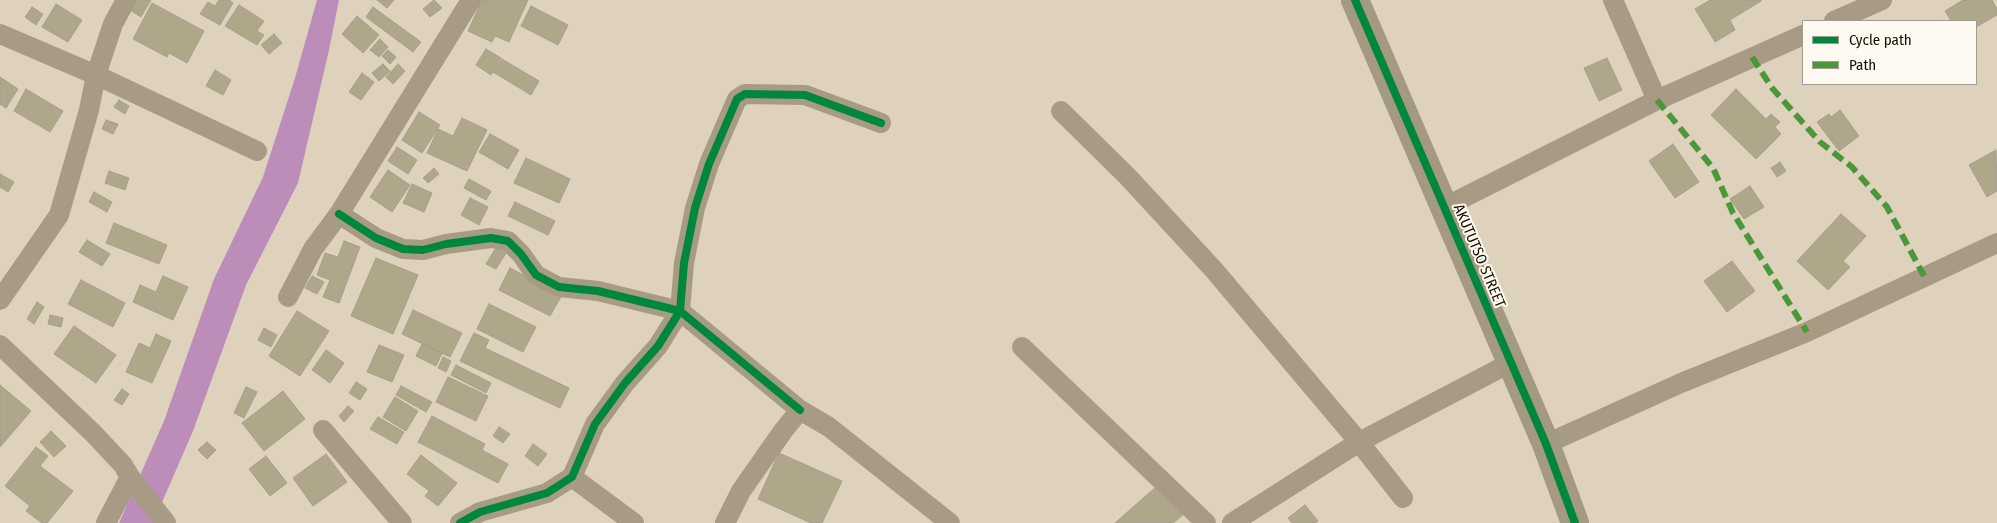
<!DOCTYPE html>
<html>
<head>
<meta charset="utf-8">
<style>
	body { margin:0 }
	#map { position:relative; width:1997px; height:523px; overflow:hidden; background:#ded2bc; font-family:"Fira Sans Condensed",sans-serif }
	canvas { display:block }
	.legend { position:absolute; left:1802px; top:20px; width:175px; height:65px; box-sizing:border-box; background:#fefaf2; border:1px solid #a29c92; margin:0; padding:6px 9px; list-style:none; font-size:15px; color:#171003 }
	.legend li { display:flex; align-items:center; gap:10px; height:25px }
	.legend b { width:25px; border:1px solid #a29c92 }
</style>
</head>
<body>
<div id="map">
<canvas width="1997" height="523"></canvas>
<ul class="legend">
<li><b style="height:6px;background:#00873e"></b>Cycle path</li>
<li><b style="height:6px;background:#4b9739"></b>Path</li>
</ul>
</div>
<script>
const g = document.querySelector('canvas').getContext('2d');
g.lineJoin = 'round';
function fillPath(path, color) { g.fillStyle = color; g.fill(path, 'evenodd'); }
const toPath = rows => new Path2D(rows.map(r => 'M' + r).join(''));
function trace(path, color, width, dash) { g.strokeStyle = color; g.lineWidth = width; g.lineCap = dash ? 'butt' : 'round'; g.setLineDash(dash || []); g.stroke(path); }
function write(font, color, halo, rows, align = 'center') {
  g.font = font + ' "Fira Sans Condensed",sans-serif'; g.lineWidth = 4; g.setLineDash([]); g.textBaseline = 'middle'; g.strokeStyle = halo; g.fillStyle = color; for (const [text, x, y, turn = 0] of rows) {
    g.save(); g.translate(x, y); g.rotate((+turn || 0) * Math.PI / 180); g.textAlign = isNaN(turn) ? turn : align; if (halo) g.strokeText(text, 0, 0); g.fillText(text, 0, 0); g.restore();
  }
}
const water = toPath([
	[317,0,339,0,329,50,298,183,246,285,193,431,153,523,119,523,164,421,214,279,263,177,295,78]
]);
const building = toPath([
	[136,0,151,0,141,17,130,10,136,0],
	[219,0,229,0,233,3,220,25,200,14,208,2,215,6,219,0],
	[377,0,394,0,387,8,377,0],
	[434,0,442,8,430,17,423,9,434,0],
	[482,0,528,0,509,42,495,36,492,42,468,31,482,0],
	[1710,0,1761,0,1761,1,1730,20,1735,30,1715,42,1695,9,1710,0],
	[1963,0,1992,0,1997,9,1997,15,1976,27,1976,21,1951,21,1945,11,1963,0],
	[152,3,204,31,187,63,169,53,167,57,133,39,152,3],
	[56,4,82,20,68,42,42,27,56,4],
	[239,5,264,21,257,31,264,35,257,45,225,26,239,5],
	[531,6,568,25,558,45,521,26,531,6],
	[32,7,43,14,36,25,25,17,32,7],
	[373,7,421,42,413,52,366,17,373,7],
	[357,16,379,35,363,53,342,34,357,16],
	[274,34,282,43,269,54,261,45,274,34],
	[380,39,388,47,379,57,370,50,380,39],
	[486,49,501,58,491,75,476,65,486,49],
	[388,50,396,57,390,64,382,56,388,50],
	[1607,58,1622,90,1599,101,1584,68,1607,58],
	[502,59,539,81,531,95,493,72,502,59],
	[383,64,390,71,379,81,372,73,383,64],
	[398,64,405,71,393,84,386,77,398,64],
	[215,70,231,80,223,95,206,86,215,70],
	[362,73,374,82,361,100,349,92,362,73],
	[0,77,18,89,6,108,0,104,0,77],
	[26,89,63,111,50,132,14,111,26,89],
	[1736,89,1766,119,1771,114,1780,122,1775,127,1781,134,1756,159,1711,115,1736,89],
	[119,100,129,106,125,114,114,107,119,100],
	[1840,110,1859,136,1839,151,1817,122,1829,114,1831,117,1840,110],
	[419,112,440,125,422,153,402,140,419,112],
	[462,118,487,130,467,171,427,153,438,129,453,136,462,118],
	[106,120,118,124,113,134,102,129,106,120],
	[490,134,519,150,508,169,479,152,490,134],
	[1673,144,1699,182,1675,198,1649,161,1673,144],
	[397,147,417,160,408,174,388,161,397,147],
	[1996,150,1997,191,1987,197,1969,165,1996,150],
	[526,158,570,179,559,203,514,183,526,158],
	[1780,162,1786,171,1777,177,1771,168,1780,162],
	[434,168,439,174,428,183,423,178,434,168],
	[388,170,410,185,392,212,370,197,388,170],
	[109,171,129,178,125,190,105,183,109,171],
	[0,174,14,182,8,192,0,187,0,174],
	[469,179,491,191,486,200,464,188,469,179],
	[412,184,432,193,424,212,403,203,412,184],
	[1750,186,1764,207,1744,219,1730,199,1750,186],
	[94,192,112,202,107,212,89,202,94,192],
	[470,198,488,207,479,225,461,215,470,198],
	[515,202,555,221,548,235,508,216,515,202],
	[1841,214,1866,236,1843,261,1850,267,1828,290,1797,261,1841,214],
	[114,223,167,245,159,264,106,243,114,223],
	[87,240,110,254,102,266,79,252,87,240],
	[344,241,360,247,339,303,323,297,330,280,317,275,325,253,338,257,344,241],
	[498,244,508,250,496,269,486,264,498,244],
	[376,258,418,275,393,334,351,316,376,258],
	[1732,261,1755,291,1727,312,1704,281,1732,261],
	[510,268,562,295,550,316,499,290,510,268],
	[163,276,188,287,173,320,133,302,140,285,156,292,163,276],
	[312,276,324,282,317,294,305,288,312,276],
	[81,280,125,303,113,327,68,304,81,280],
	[37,302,44,307,34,324,27,319,37,302],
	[489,304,536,327,523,352,477,329,489,304],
	[413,310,462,333,450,357,402,334,413,310],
	[297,311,329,331,300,376,269,356,297,311],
	[50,315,63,318,61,327,48,324,50,315],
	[74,326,116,355,96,383,54,354,74,326],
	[264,328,277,335,271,347,258,340,264,328],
	[474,333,489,340,485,348,569,388,560,408,460,361,474,333],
	[156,334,171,341,152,383,126,372,139,343,150,348,156,334],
	[422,344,442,353,436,366,416,356,422,344],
	[379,345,404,355,392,382,367,372,379,345],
	[326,350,344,363,330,383,312,370,326,350],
	[443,357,451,361,446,372,438,368,443,357],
	[456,365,491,383,486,393,451,375,456,365],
	[448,377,488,396,476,421,436,402,448,377],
	[356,382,367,389,360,400,349,393,356,382],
	[0,385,31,411,0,447,0,385],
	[401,386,432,402,426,412,396,395,401,386],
	[246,387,257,392,244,418,234,413,246,387],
	[122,389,129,394,122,405,114,400,122,389],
	[283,391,305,419,264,451,242,423,283,391],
	[395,397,418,411,406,431,383,417,395,397],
	[348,406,354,411,344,422,339,416,348,406],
	[432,416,485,444,482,450,508,464,498,483,418,442,432,416],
	[378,417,404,432,397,444,370,429,378,417],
	[499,427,510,434,503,443,493,436,499,427],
	[51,431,66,446,54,457,40,442,51,431],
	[207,442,216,450,207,459,198,450,207,442],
	[533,444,547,454,538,466,525,456,533,444],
	[36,447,48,456,40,466,73,491,47,523,42,523,26,511,30,506,5,486,36,447],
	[779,453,842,481,822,523,811,523,758,499,779,453],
	[326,454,347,482,313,506,293,478,326,454],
	[421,455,457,483,438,506,425,496,429,491,407,474,421,455],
	[266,456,287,483,270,496,249,469,266,456],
	[1157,486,1183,515,1173,523,1115,523,1157,486],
	[1305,505,1318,521,1315,523,1292,523,1288,518,1305,505]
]);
const street = toPath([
	[1613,0,1657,100],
	[1834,21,1882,0],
	[0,34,96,75,257,151],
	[1061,111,1128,177,1214,270,1359,442,1403,498],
	[1443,208,1657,100,1803,35],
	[339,214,376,238,403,249,423,250,446,244,491,238,508,241,521,254,536,275,559,287,598,291,680,311,800,410],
	[288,297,313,249,339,214,471,0],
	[0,300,59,215,89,110,96,75,113,24,126,0],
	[0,345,93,433,123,465,130,477,106,523],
	[1022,347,1206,523],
	[323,430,402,523],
	[1546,444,1681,383,1807,332,1997,243],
	[130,477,166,523],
	[572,477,634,523],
	[460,523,480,512,547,493,572,477,595,424,625,383,658,346,680,311,684,263,695,208,709,164,737,99,745,94,805,95,881,123],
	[725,523,741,491,783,431,800,410,829,427,950,523],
	[1232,523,1359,442,1510,363]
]);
const secondary = toPath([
	[1355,0,1546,444,1575,523]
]);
const quiet = toPath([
	[1752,57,1772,88,1820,142,1852,167,1887,207,1924,276],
	[1657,100,1713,168,1733,213,1807,332]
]);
const cycleway = toPath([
	[1355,0,1546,444,1575,523],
	[339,214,376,238,403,249,423,250,446,244,491,238,508,241,521,254,536,275,559,287,598,291,680,311,800,410],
	[460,523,480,512,547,493,572,477,595,424,625,383,658,346,680,311,684,263,695,208,709,164,737,99,745,94,805,95,881,123]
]);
const streetNames = [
	["AKUTUTSO STREET",1479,256,67]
];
fillPath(water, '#bc8db8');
fillPath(building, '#afa789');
trace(building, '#a59f8d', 1);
trace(street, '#a79b86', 20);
trace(secondary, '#a49982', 28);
trace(quiet, '#4b9739', 6, [12, 6]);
trace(cycleway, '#00873e', 8);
write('15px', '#171003', '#fefaf2', streetNames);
</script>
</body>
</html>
